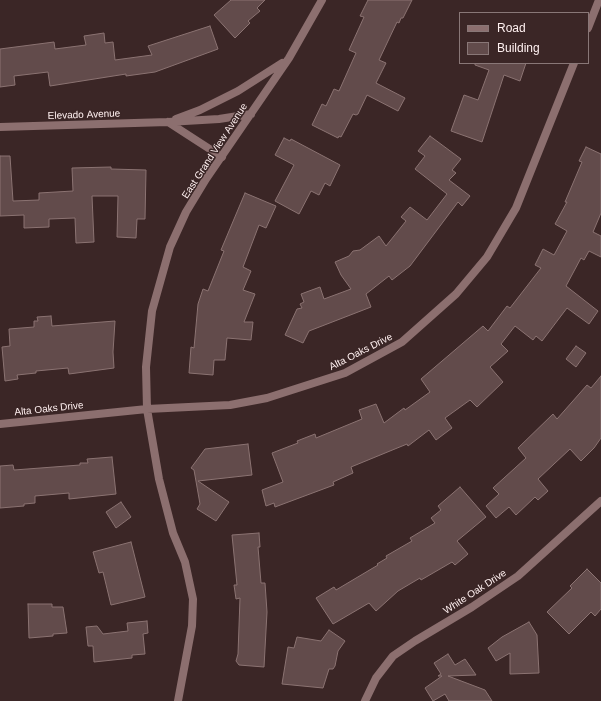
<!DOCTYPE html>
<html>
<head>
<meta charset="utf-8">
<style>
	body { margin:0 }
	#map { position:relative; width:601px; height:701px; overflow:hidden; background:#3b2626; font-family:Arial,sans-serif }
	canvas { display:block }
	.legend { position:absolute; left:459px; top:12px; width:130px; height:52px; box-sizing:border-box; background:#3b2626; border:1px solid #897777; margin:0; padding:5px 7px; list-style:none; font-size:12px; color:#fff0f0 }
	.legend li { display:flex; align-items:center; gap:8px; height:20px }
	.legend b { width:20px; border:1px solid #897777 }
</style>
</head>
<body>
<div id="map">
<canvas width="601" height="701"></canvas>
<ul class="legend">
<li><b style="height:5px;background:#8c6f6f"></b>Road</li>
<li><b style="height:11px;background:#624b4b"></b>Building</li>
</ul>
</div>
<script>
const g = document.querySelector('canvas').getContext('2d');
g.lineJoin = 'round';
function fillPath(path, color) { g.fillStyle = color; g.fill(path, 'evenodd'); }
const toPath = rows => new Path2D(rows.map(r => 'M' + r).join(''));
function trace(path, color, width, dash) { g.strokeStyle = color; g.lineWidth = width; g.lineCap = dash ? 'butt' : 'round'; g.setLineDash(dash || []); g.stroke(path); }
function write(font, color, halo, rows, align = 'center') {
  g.font = font + ' Arial,sans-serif'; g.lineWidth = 3; g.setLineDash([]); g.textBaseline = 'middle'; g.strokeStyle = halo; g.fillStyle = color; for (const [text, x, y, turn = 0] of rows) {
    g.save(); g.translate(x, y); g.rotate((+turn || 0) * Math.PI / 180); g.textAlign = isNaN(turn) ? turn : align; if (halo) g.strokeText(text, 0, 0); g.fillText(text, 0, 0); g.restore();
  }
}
const building = toPath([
	[231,0,265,0,257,8,260,11,248,21,250,23,235,38,214,15,231,0],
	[368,0,412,0,403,18,401,18,399,23,397,22,379,60,386,63,376,83,405,98,398,111,367,95,358,114,356,115,353,114,341,137,339,136,338,138,312,125,322,104,326,106,334,89,339,91,356,53,349,50,364,17,360,16,368,0],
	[210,26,218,49,155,72,126,76,126,74,50,86,48,72,14,76,15,85,0,87,0,49,54,42,55,49,86,45,84,36,104,33,105,43,113,42,115,60,152,55,148,46,210,26],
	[475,63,526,63,520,81,504,75,482,142,451,131,464,95,478,100,489,70,475,65,475,63],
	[430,136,461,159,452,170,456,173,449,180,470,196,462,206,458,202,410,266,392,280,389,276,366,294,371,307,309,331,303,343,285,335,297,309,302,308,300,304,304,302,301,294,320,287,324,299,351,289,341,275,335,262,349,256,353,251,360,250,379,236,386,246,406,221,401,217,410,207,427,220,447,194,415,169,425,156,418,151,430,136],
	[284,138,290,141,291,139,340,165,330,186,325,183,319,195,311,191,299,214,275,201,294,165,275,155,284,138],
	[586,147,601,154,601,213,593,232,601,236,601,257,589,251,584,260,581,258,566,286,598,311,589,324,567,308,542,341,536,336,533,340,515,326,501,344,508,351,490,367,503,382,477,407,470,400,445,418,452,428,436,440,429,430,408,446,407,444,351,467,353,473,333,482,334,485,275,507,274,503,266,506,262,490,283,482,272,453,298,443,297,441,315,434,316,438,362,419,359,410,376,404,384,423,404,408,405,410,430,392,421,379,483,326,488,331,507,306,510,308,541,268,535,265,543,249,554,255,567,231,555,224,567,202,565,202,582,162,579,161,586,147],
	[0,156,10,156,13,201,39,200,39,193,73,191,72,168,111,167,111,169,146,170,145,219,137,219,136,238,117,237,118,196,92,196,94,242,76,243,75,218,49,219,49,227,24,228,24,215,0,216,0,156],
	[245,193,276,206,266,228,259,225,243,267,251,271,243,290,255,294,244,322,253,322,251,340,227,338,225,360,214,360,213,375,189,373,191,347,194,348,198,304,203,289,208,291,224,251,221,250,245,193],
	[51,316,52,326,115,321,113,352,114,368,69,374,68,368,36,371,36,373,17,375,18,379,5,381,2,347,10,346,9,329,34,327,34,321,38,321,37,317,51,316],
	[576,346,586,353,576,367,566,359,576,346],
	[601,376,601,438,594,448,581,461,570,449,538,479,548,491,538,500,535,497,516,515,509,507,496,518,486,506,499,494,493,488,526,458,518,448,553,414,557,419,587,385,591,388,601,376],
	[248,444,252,475,198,481,229,502,216,521,197,509,200,504,194,470,191,468,205,449,248,444],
	[112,457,116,494,69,499,69,493,35,496,35,503,24,504,24,506,0,508,0,466,13,465,14,470,80,465,80,463,88,463,87,459,112,457],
	[460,487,486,517,457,541,468,554,455,565,452,562,421,580,420,578,398,591,376,611,369,603,333,624,316,598,334,587,336,590,378,565,377,564,387,558,386,556,412,541,410,538,435,523,431,518,441,510,438,506,460,487],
	[121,502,131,517,116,528,106,512,121,502],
	[259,533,260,547,258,547,261,583,265,583,267,612,264,667,239,665,236,661,238,654,240,598,236,599,234,585,237,585,232,535,259,533],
	[131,542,145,597,111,605,103,572,99,573,93,552,131,542],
	[587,569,601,583,601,609,595,616,591,612,569,634,547,612,572,588,570,586,587,569],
	[28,604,52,604,52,607,63,607,67,633,53,634,53,636,29,638,28,604],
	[147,621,148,633,143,634,145,654,132,655,132,658,94,662,93,646,88,646,86,627,97,626,103,634,128,631,127,623,147,621],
	[529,622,537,635,539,673,510,674,510,653,496,661,488,648,502,637,529,622],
	[329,630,345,641,338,651,335,666,333,669,329,669,323,688,282,684,288,647,294,648,297,637,321,641,329,630],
	[448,654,455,665,465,659,476,675,448,676,485,690,492,701,449,701,445,694,433,701,425,688,442,676,438,676,441,674,434,663,448,654]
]);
const minor = toPath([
	[588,28,599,0],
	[176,119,200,110,238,91,282,63],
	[168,122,222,157],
	[0,127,168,122,219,119,251,114],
	[0,424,147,409,230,405,267,398,345,373,402,342,456,294,487,257,516,208,574,63],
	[178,701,192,626,193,599,185,562,173,533,159,479,147,409,146,367,152,311,170,247,186,212,206,179,289,58,322,0],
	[365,701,376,678,393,656,415,641,472,607,518,576,601,501]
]);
const streetNames = [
	["Elevado Avenue",84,115,-2],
	["East Grand View Avenue",215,151,-57],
	["Alta Oaks Drive",361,352,-27],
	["Alta Oaks Drive",49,409,-6],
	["White Oak Drive",475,592,-33]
];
fillPath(building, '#624b4b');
trace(building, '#8b7372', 1);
trace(minor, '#8c6f6f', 8);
write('10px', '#fff0f0', '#3b2626', streetNames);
</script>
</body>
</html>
